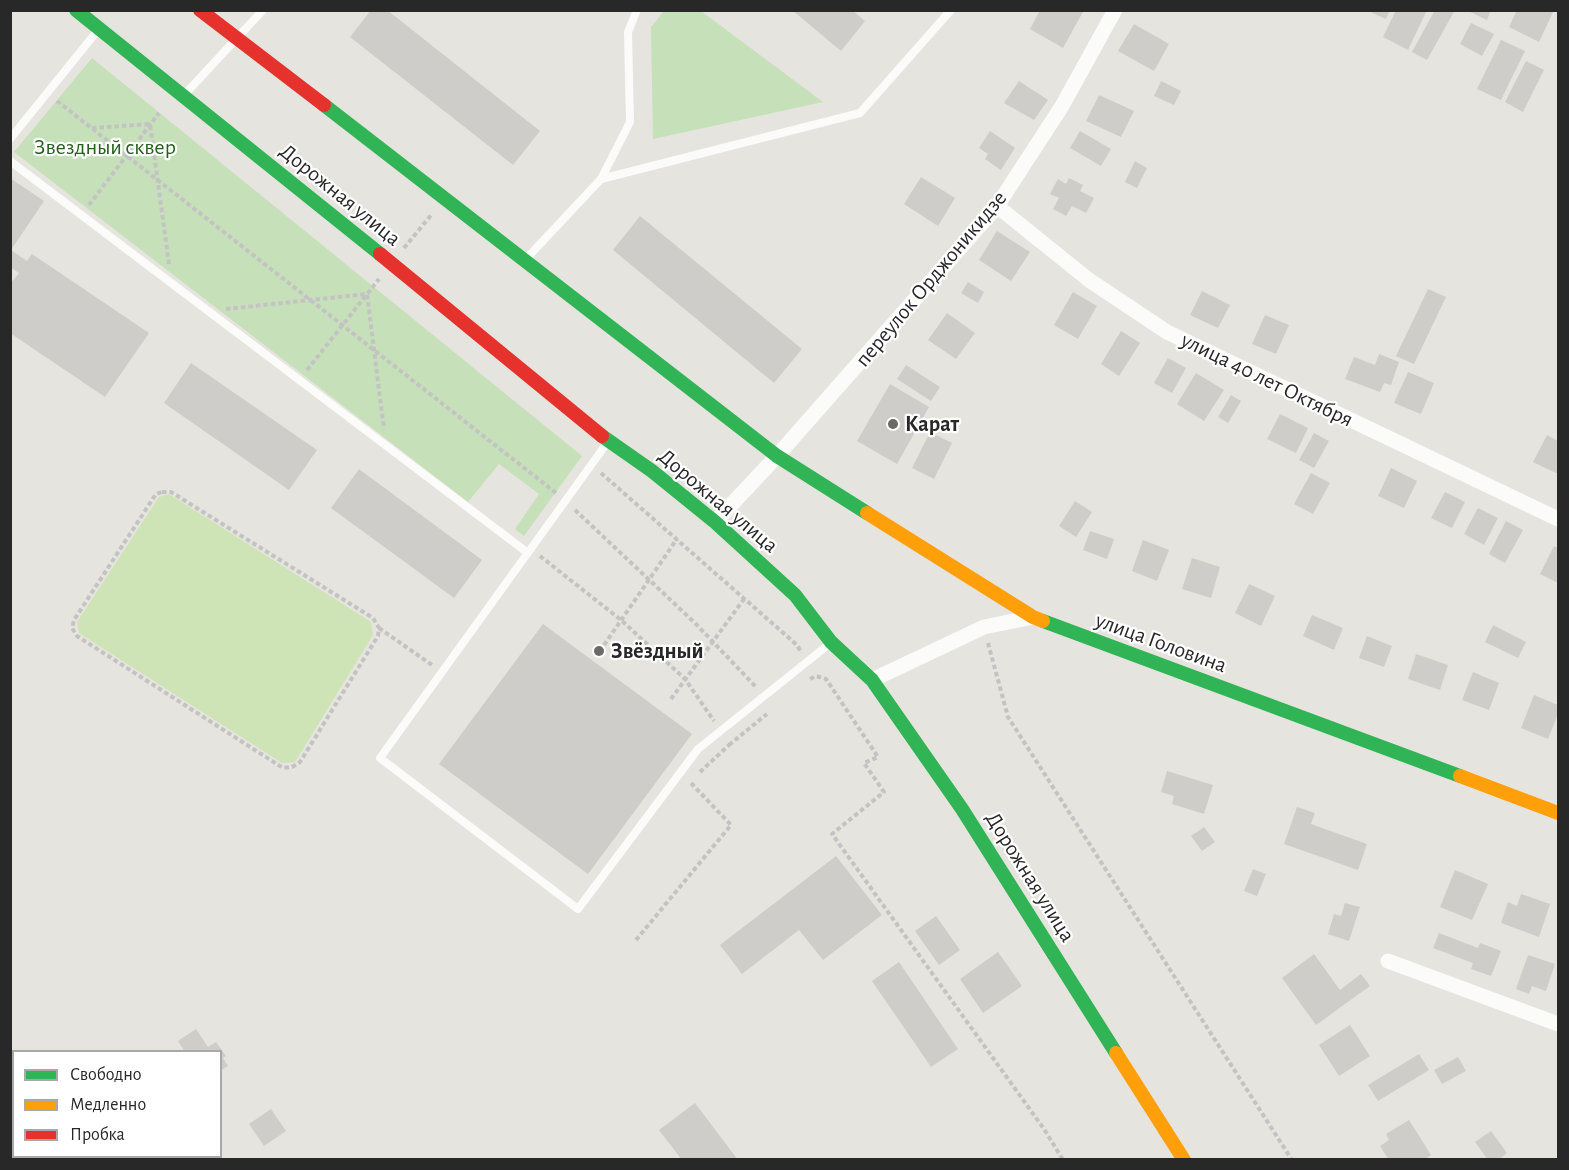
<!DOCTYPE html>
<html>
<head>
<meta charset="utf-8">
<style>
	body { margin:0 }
	#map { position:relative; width:1569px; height:1170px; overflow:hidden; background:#e6e4de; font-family:"Alegreya Sans",sans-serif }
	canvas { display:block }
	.frame { position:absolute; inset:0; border:12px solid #282828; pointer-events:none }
	.legend { position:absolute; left:12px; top:1050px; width:210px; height:108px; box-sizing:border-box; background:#fff; border:2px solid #a9a9a9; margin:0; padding:8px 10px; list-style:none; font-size:18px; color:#282828 }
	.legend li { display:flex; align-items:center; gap:12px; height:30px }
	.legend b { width:30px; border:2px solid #a9a9a9 }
</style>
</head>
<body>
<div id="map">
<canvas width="1569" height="1170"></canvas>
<div class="frame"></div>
<ul class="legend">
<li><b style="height:8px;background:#30b455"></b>Свободно</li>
<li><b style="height:8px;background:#ff9f0a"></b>Медленно</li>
<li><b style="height:8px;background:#e5322d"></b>Пробка</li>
</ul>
</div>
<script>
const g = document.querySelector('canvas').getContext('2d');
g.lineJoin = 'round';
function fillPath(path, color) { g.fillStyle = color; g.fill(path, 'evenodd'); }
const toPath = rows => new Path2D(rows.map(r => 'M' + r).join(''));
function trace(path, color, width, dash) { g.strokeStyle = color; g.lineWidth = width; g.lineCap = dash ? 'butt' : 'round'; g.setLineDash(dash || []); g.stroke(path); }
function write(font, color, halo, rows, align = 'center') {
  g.font = font + ' "Alegreya Sans",sans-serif'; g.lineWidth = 4.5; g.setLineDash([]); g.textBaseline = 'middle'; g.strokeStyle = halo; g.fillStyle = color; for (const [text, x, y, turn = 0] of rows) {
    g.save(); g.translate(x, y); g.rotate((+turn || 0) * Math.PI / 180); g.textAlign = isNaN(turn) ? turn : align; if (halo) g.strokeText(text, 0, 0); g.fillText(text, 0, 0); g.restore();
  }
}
const green = toPath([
	[664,11,701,11,823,102,653,139,651,27],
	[92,58,582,456,524,536,515,529,539,494,499,464,468,502,14,152]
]);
const pitch = toPath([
	[169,494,371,622,373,635,295,762,282,763,79,633,77,622,159,497]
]);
const building = toPath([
	[371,10,387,10,540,131,513,165,350,37],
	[792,10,852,10,865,21,841,51],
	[1040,10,1084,10,1063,48,1030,29],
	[1373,10,1390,10,1386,19,1372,13],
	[1396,10,1427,10,1408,50,1383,37],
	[1435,10,1455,10,1427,60,1412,52],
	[1466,10,1491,10,1487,20],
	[1517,10,1553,12,1539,42,1509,27],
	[1471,23,1494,34,1482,56,1460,44],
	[1134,24,1169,44,1154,71,1118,51],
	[1501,40,1525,51,1501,100,1477,89],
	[1526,61,1544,70,1523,112,1505,102],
	[1019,81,1048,100,1034,120,1004,103],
	[1161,81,1181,91,1174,105,1154,96],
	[1099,95,1134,111,1121,137,1086,121],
	[990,131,1015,148,1001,170,985,159,988,154,979,148],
	[1080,131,1111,149,1101,166,1070,148],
	[1135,161,1147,168,1137,188,1125,182],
	[921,177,955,198,938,226,904,204],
	[10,178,44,201,11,250,27,261,32,254,149,333,105,397,10,333,10,284,19,273,10,267],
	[1069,178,1083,185,1080,191,1094,198,1086,213,1072,206,1066,216,1053,209,1059,198,1050,194,1058,179,1066,184],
	[640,216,802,349,774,383,613,250],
	[997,231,1030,252,1011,281,979,260],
	[968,282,984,292,978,303,961,293],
	[1428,289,1446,297,1414,364,1396,356],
	[1202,291,1230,305,1218,328,1190,315],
	[1073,292,1097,306,1078,339,1054,325],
	[947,313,975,333,956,359,928,340],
	[1265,315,1289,325,1276,354,1252,344],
	[1121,331,1140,343,1119,376,1101,364],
	[1379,354,1399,362,1391,385,1384,383,1380,392,1345,379,1354,357,1375,365],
	[1168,358,1186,368,1172,393,1154,383],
	[191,363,317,450,289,490,164,403],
	[906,365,940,387,931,401,897,379],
	[1408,372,1434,383,1421,414,1394,403],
	[1196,373,1224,390,1204,421,1177,404],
	[890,384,929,407,897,464,857,441],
	[1231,395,1241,401,1228,423,1218,417],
	[1280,414,1308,428,1296,453,1267,439],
	[930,432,952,443,934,479,912,468],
	[1314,433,1329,441,1314,468,1299,460],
	[1547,435,1558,441,1558,474,1533,462],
	[1391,468,1417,481,1404,508,1378,496],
	[359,469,482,560,454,598,331,508],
	[1311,473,1330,483,1313,514,1294,504],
	[1445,492,1465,502,1452,528,1431,518],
	[1075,501,1092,512,1076,537,1059,526],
	[1478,508,1498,518,1484,545,1464,534],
	[1506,521,1523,530,1505,563,1489,554],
	[1090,531,1114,539,1107,559,1083,550],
	[1143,540,1169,550,1157,581,1132,571],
	[1554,546,1558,548,1558,583,1540,574],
	[1192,558,1220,567,1211,598,1182,589],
	[1249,584,1275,596,1261,626,1235,613],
	[1312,615,1343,628,1334,650,1303,636],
	[543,624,692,734,588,874,439,764],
	[1493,625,1526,642,1518,658,1485,642],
	[1367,636,1392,646,1384,667,1359,658],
	[1416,654,1448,665,1440,690,1408,679],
	[1473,672,1499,683,1489,710,1462,700],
	[1534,695,1558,705,1558,714,1548,739,1521,728],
	[1167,771,1213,785,1204,814,1172,804,1174,796,1161,792],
	[1297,807,1315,813,1311,824,1367,844,1358,870,1284,844],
	[1204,827,1215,842,1202,851,1191,836],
	[836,856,882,915,823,960,799,930,742,974,720,945],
	[1253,869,1266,874,1257,896,1244,891],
	[1455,870,1488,884,1472,920,1440,907],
	[1521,894,1550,904,1539,937,1501,923,1508,902,1517,906],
	[1345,903,1360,907,1349,941,1328,934,1334,914,1341,916],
	[936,916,960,950,939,965,915,931],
	[1439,933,1478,948,1480,943,1501,951,1491,976,1471,969,1473,963,1433,948],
	[998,952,1022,986,983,1013,960,979],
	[1314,954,1340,990,1361,974,1370,986,1316,1025,1282,978],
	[1528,955,1555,964,1546,991,1532,986,1529,994,1516,989],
	[899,962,958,1049,931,1067,872,981],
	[1350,1025,1370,1056,1339,1076,1319,1045],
	[196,1029,208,1047,216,1042,226,1056,223,1058,228,1066,220,1071,220,1052,185,1052,178,1041],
	[1419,1054,1429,1070,1378,1101,1368,1085],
	[1458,1057,1466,1071,1442,1084,1434,1070],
	[695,1103,738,1160,682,1160,659,1130],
	[271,1109,286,1131,264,1146,249,1124],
	[1409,1120,1431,1155,1424,1160,1389,1160,1380,1146,1389,1140,1386,1134],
	[1491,1131,1507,1153,1498,1160,1488,1160,1475,1142]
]);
const path = toPath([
	[57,101,556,493],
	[92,128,150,124,169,264],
	[89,205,159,113],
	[404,248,432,214],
	[226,309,367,294,384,429],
	[307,370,379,279],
	[601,473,797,645,801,652],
	[162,492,171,492,373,618,379,628,378,636,300,762,292,767,283,768,77,636,72,628,74,620,156,494,162,492],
	[575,510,695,623,756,687],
	[540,556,621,620,685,679,714,721],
	[379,628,432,665],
	[988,643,1008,717,1292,1160],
	[604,645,677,539],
	[810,679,816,676,826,679,878,757,864,763,884,792,832,834,1044,1129,1063,1160],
	[671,699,744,599],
	[729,745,767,714],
	[700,772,729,745],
	[636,940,731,825,690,782]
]);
const lane = toPath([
	[186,93,263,10],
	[10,139,98,30],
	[10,161,528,553],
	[601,179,860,113,951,10],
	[526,259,601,179,630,122,628,32,637,10],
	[607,443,380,758,578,909,698,749,828,645]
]);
const street = toPath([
	[997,206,1089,280,1167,332,1558,519],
	[715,522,777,456,997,206,1062,106,1115,10],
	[872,680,984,627,1033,617],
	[1388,961,1558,1024],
	[168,1156,170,1160]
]);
const fast = toPath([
	[76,10,380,254],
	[324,105,777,456,867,513],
	[602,436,652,471,715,522,795,595,831,642,872,680,962,809,1116,1053],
	[1043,621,1460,776]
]);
const slow = toPath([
	[867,513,1033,617,1043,621],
	[1460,776,1558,813],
	[1116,1053,1184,1160]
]);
const jam = toPath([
	[200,10,324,105],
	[380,254,602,436]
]);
const markers = [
	[893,424,6,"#6a6a68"],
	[599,651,6,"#6a6a68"]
];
const parkNames = [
	["Звездный сквер",105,147]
];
const streetNames = [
	["Дорожная улица",340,195,39],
	["переулок Орджоникидзе",931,279,-50],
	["улица 40 лет Октября",1267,380,26],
	["Дорожная улица",718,501,40],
	["улица Головина",1161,643,20],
	["Дорожная улица",1030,877,58]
];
const poiNames = [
	["Карат",905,424],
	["Звёздный",611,651]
];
fillPath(green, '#c6e0b9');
fillPath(pitch, '#cfe4b6');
fillPath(building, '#cfcdc9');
trace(path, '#c4c3c3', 4, [4.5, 3]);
trace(lane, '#fbfbfa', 8);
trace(street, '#fbfbfa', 15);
trace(fast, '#30b455', 14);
trace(slow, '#ff9f0a', 14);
trace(jam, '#e5322d', 14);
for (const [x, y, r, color] of markers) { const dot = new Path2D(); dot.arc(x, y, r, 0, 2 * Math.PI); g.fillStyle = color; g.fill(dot); trace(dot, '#fff', 2); }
write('22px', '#26601e', '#fff', parkNames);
write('22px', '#282828', '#fff', streetNames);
write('bold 22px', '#282828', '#fff', poiNames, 'left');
</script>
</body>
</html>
